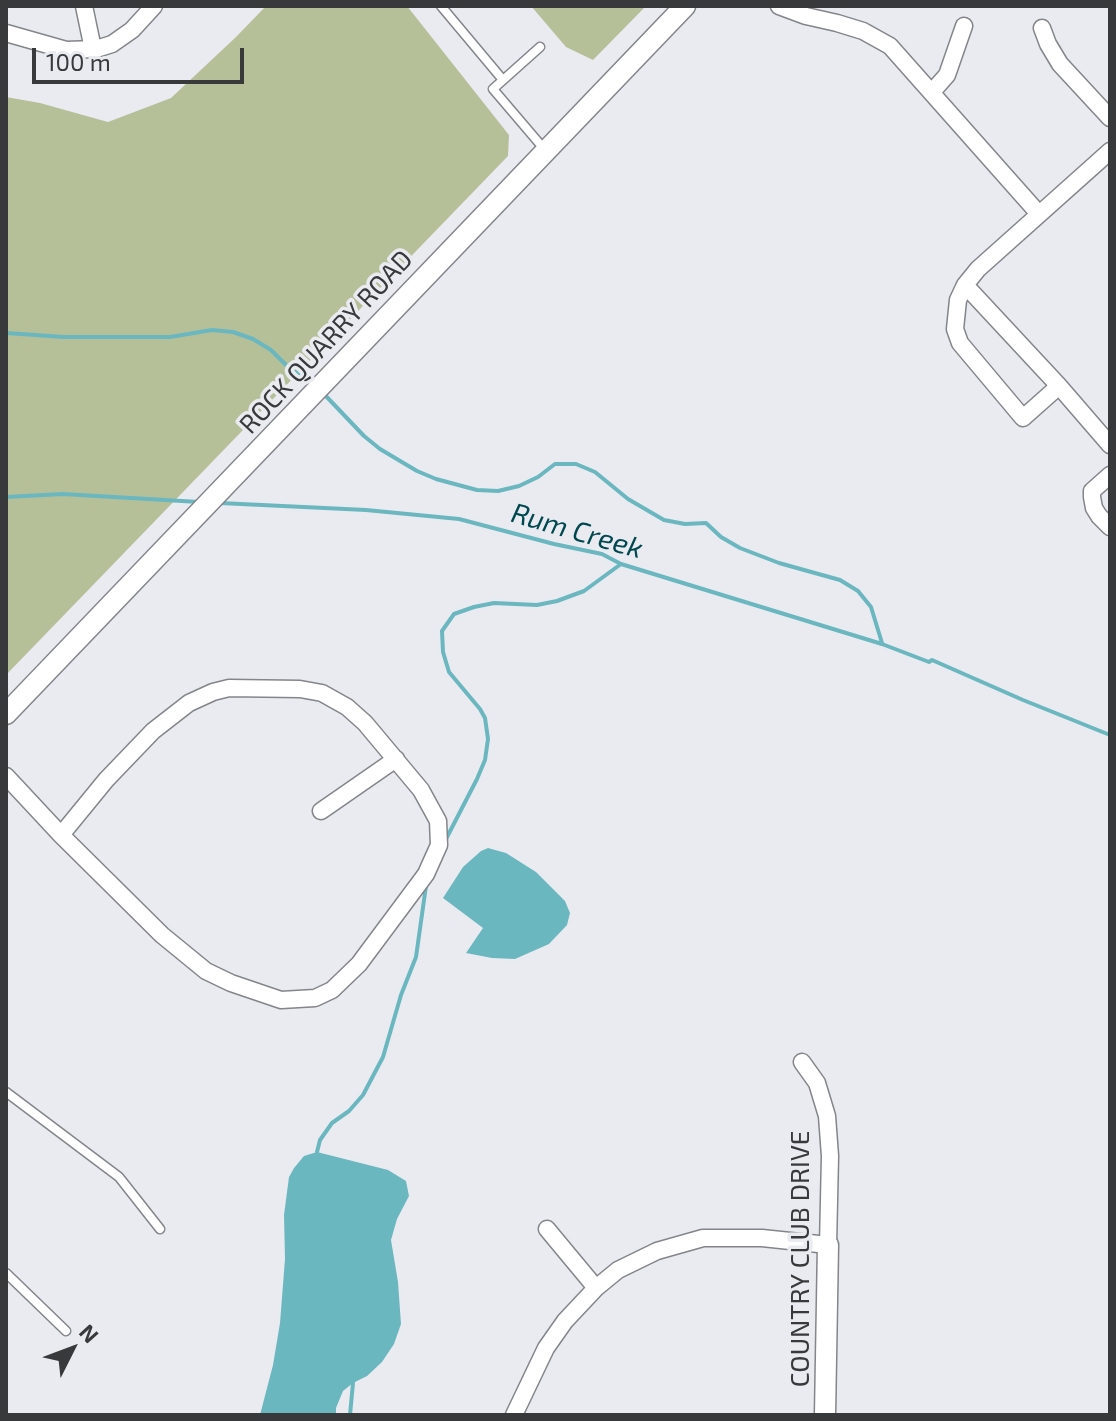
<!DOCTYPE html>
<html>
<head>
<meta charset="utf-8">
<style>
	body { margin:0 }
	#map { position:relative; width:1116px; height:1421px; overflow:hidden; background:#eaebf1; font-family:"Exo 2",sans-serif }
	canvas { display:block }
	.frame { position:absolute; inset:0; border:8px solid #38393b; pointer-events:none }
	.north { position:absolute; left:32px; top:1309px; width:80px; height:80px; -webkit-text-stroke:6px #eaebf1; paint-order:stroke; rotate:48deg; font-size:22px; font-weight:700; line-height:32px; text-align:center; color:#38393b }
	.north::after { content:''; display:block; margin:auto; width:28px; height:36px; background:#38393b; clip-path:polygon(50% 0,100% 100%,50% 72%,0 100%) }
	.scale { position:absolute; left:32px; top:48px; width:212px; height:36px; box-sizing:border-box; border:4px solid #38393b; border-top:0; padding-left:10px; font-size:24px; line-height:28px; white-space:nowrap; color:#38393b; -webkit-text-stroke:6px #eaebf1; paint-order:stroke }
</style>
</head>
<body>
<div id="map">
<canvas width="1116" height="1421"></canvas>
<div class="frame"></div>
<div class="north">N</div>
<div class="scale">100 m</div>
</div>
<script>
const g = document.querySelector('canvas').getContext('2d');
g.lineJoin = 'round';
function fillPath(path, color) { g.fillStyle = color; g.fill(path, 'evenodd'); }
const toPath = rows => new Path2D(rows.map(r => 'M' + r).join(''));
function trace(path, color, width, dash) { g.strokeStyle = color; g.lineWidth = width; g.lineCap = dash ? 'butt' : 'round'; g.setLineDash(dash || []); g.stroke(path); }
function write(font, color, halo, rows, align = 'center') {
  g.font = font + ' "Exo 2",sans-serif'; g.lineWidth = 7; g.setLineDash([]); g.textBaseline = 'middle'; g.strokeStyle = halo; g.fillStyle = color; for (const [text, x, y, turn = 0] of rows) {
    g.save(); g.translate(x, y); g.rotate((+turn || 0) * Math.PI / 180); g.textAlign = isNaN(turn) ? turn : align; if (halo) g.strokeText(text, 0, 0); g.fillText(text, 0, 0); g.restore();
  }
}
const green = toPath([
	[266,6,407,6,509,135,508,156,6,675,6,97,40,103,108,122,171,98,236,37],
	[531,6,646,6,593,60,566,47]
]);
const water = toPath([
	[488,848,506,853,536,872,565,901,570,913,567,925,549,944,515,959,492,958,466,953,483,928,443,898,463,867,481,851],
	[317,1152,388,1170,406,1181,409,1196,397,1219,391,1240,398,1282,401,1324,394,1344,382,1362,367,1376,353,1383,343,1391,336,1408,336,1415,260,1415,273,1365,280,1323,285,1259,284,1215,289,1177,294,1168,304,1156]
]);
const stream = toPath([
	[6,333,64,337,170,337,212,330,233,332,253,339,271,350,286,365,313,385],
	[323,393,364,436,380,449,417,471,436,479,477,490,498,491,519,486,538,477,555,464,576,464,595,472,628,499,664,520,685,524,706,523,721,537,740,548,779,563,840,580,858,591,871,607,882,643],
	[6,497,63,494,199,502],
	[220,503,366,510,459,519,554,544,602,554,621,564,882,644,929,662,932,660,1023,700,1110,735],
	[445,841,477,779,485,760,488,739,485,718,480,709,449,672,443,652,442,631,454,614,474,607,494,603,537,605,557,601,584,591,621,564],
	[317,1152,320,1140,332,1123,349,1111,363,1095,383,1057,401,995,416,957,426,886],
	[350,1415,353,1383]
]);
const service = toPath([
	[441,6,503,80],
	[540,47,493,89,545,150],
	[6,1092,119,1177,160,1229],
	[6,1273,66,1331]
]);
const minor = toPath([
	[84,6,93,49],
	[779,6,806,16,837,23,863,31,890,46,1039,214],
	[1042,28,1048,44,1060,64,1110,118],
	[6,33,66,50,96,49,112,44,132,30,154,6],
	[932,92,947,75,964,26],
	[965,285,1059,386,1110,445],
	[1059,386,1023,418,960,343,955,329,958,300,965,285,978,269,1110,151],
	[1110,475,1092,491,1092,497,1094,508,1099,516,1110,527],
	[6,776,61,835,162,935,206,971,231,983,281,1000,315,998,332,990,359,964,426,874,439,845,438,821,421,790,365,723,347,707,322,693,300,689,229,688,213,692,189,703,153,731,106,780,61,835],
	[321,811,396,759],
	[547,1229,596,1288],
	[514,1415,546,1348,565,1321,596,1288,618,1270,657,1251,703,1238,762,1238,828,1245,830,1156,827,1116,817,1083,802,1062]
]);
const tertiary = toPath([
	[6,714,685,6],
	[825,1415,828,1245]
]);
const streetNames = [
	["ROCK QUARRY ROAD",326,342,-47],
	["COUNTRY CLUB DRIVE",800,1259,-90]
];
const waterNames = [
	["Rum Creek",577,531,16]
];
fillPath(green, '#b5c099');
fillPath(water, '#6bb7c0');
trace(stream, '#6bb7c0', 4);
trace(service, '#84858a', 11);
trace(minor, '#84858a', 19);
trace(tertiary, '#84858a', 23);
trace(service, '#fff', 8);
trace(minor, '#fff', 16);
trace(tertiary, '#fff', 20);
write('26px', '#38393b', '#eaebf1', streetNames);
write('italic 28px', '#00484f', '#eaebf1', waterNames);
</script>
</body>
</html>
